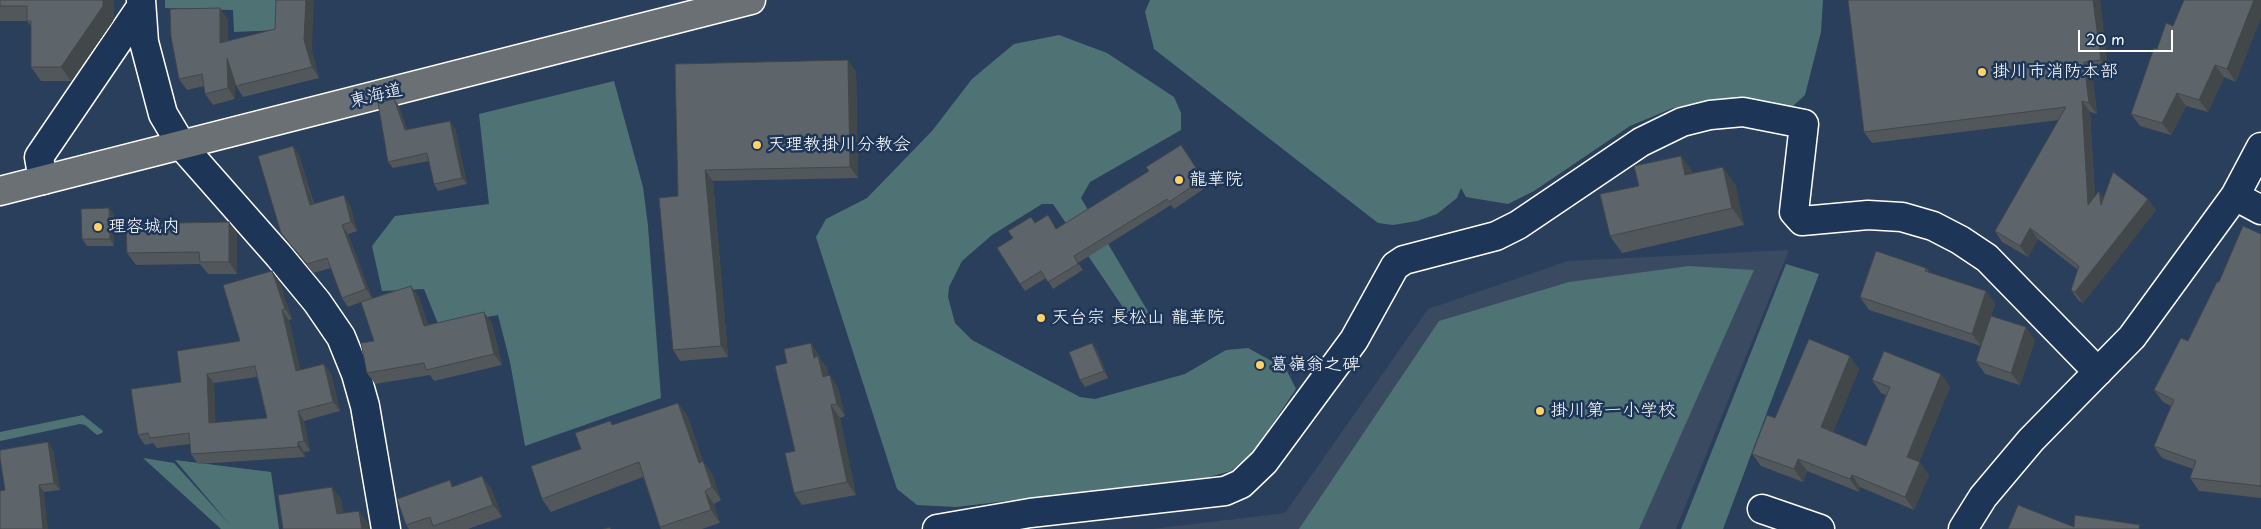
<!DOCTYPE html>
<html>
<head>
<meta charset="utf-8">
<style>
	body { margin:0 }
	#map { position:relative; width:2261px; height:529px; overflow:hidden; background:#2a3f5b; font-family:"Playpen Sans",sans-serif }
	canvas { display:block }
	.scale { position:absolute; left:2078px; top:30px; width:95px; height:22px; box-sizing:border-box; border:2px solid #fff; border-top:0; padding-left:6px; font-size:15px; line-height:18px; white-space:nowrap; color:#fff; -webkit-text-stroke:4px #1d3557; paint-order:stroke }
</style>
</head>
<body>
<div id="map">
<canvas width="2261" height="529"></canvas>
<div class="scale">20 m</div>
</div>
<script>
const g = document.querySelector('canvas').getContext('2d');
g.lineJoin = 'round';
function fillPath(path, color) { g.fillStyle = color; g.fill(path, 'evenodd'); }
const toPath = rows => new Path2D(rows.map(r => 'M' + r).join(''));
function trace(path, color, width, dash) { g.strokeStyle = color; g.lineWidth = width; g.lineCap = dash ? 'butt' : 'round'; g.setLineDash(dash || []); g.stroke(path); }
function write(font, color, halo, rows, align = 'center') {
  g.font = font + ' "Playpen Sans","Klee One",sans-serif'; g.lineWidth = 5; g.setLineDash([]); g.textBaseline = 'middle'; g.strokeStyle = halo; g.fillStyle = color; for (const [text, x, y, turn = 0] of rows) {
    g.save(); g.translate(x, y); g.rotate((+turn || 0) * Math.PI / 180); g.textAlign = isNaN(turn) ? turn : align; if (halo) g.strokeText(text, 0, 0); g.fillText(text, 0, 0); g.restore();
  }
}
const built = toPath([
	[1789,250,1676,529,1152,529,1285,513,1428,309,1568,261]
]);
const green = toPath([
	[165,0,280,0,279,30,234,32,233,10,165,8],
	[1150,0,1823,0,1821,32,1805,95,1791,108,1720,99,1673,108,1630,126,1534,191,1508,204,1466,197,1461,188,1457,198,1437,214,1417,221,1393,225,1378,223,1154,49,1145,12],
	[1059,35,1107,53,1174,97,1181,113,1181,130,1090,182,1081,198,1150,315,1148,323,1141,325,1135,325,1053,204,1042,204,992,235,962,261,949,287,948,297,955,323,972,340,1080,397,1095,399,1185,374,1226,350,1248,348,1286,369,1296,389,1254,451,1231,471,1209,477,956,507,917,505,897,489,816,237,826,219,867,198,932,131,972,79,1014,44],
	[614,81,643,187,648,226,661,398,525,446,510,362,498,315,439,326,424,289,382,291,372,246,395,216,489,204,479,114],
	[1786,264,1819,274,1723,529,1681,529],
	[1689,266,1754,270,1639,529,1299,529,1439,321,1569,282],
	[83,415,103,431,102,433,97,435,85,425,80,424,0,441,0,432],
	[143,458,174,463,231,526,175,460,271,472,279,529,221,529]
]);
const minor = toPath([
	[141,0,144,42,163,114,182,146,279,256,317,302,341,337,356,374,365,406,386,529],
	[43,180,39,157,141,7],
	[2235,196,2261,210],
	[1762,509,1820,529],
	[937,529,1030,513,1225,491,1241,484,1264,462,1354,340,1395,266,1404,260,1496,236,1518,225,1641,142,1682,122,1710,115,1743,112,1804,124,1794,212,1802,221,1868,215,1902,217,1933,226,1960,240,1987,258,2098,372],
	[1963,529,1983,497,2031,440,2132,337,2235,196,2261,147]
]);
const major = toPath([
	[0,191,751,0]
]);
const wall = toPath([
	[0,0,114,0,113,21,71,81,41,81,31,67,31,26,27,21,0,21],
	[1848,0,2100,0,2108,71,2092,73,2097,114,2090,112,2095,197,2104,197,2156,210,2083,303,2079,301,2071,290,2078,270,2038,239,2028,257,2002,242,1995,231,2059,120,1872,143,1864,132],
	[2184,0,2236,82,2224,77,2208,112,2186,106,2171,135,2140,126,2131,114,2157,49,2173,26],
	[228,19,228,41,312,51,319,78,243,97,236,86,235,83,235,99,213,105,205,94,204,86,187,90,179,79],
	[675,64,856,71,858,178,713,181,728,357,680,361,673,350,678,196],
	[399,106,407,130,455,128,467,184,438,191,434,184,429,161,393,168,388,162],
	[293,146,299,155,314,204,350,205,357,231,348,234,372,298,411,286,419,297,428,325,492,323,502,365,434,381,430,375,375,384,367,373,374,341,361,302,348,307,342,298,331,268,313,273,288,242,281,233],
	[1186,152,1208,186,1174,209,1171,205,1078,263,1083,270,1053,289,1046,278,1025,291,1020,284,1013,238,1031,217,1035,223,1057,229,1149,171],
	[1681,156,1693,173,1735,184,1744,225,1622,253,1610,236],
	[109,208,114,215,114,246,87,246,82,239],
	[237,233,237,274,208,274,200,264,136,265,127,253],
	[2261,234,2261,498,2199,491,2190,478,2193,469,2162,458,2154,446,2171,406,2163,402,2154,390,2188,341,2219,282],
	[1926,268,1930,273,1986,291,1995,303,1991,316,2035,340,2020,385,1985,374,1976,361,1981,346,1869,310,1860,297],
	[272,271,279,281,292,319,289,320,300,370,324,364,331,374,340,411,304,421,310,451,304,452,305,457,198,464,191,454,190,444,157,448,153,443,145,445,138,435,181,382,240,341],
	[257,377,267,418,215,423,214,383],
	[1092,343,1097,350,1108,378,1085,387,1080,380],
	[819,355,820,359,827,368,828,376,838,388,845,416,840,418,856,495,802,505,794,493,795,451],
	[1859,369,1833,432,1866,446,1886,395,1881,393,1872,380,1941,374,1950,387,1919,462,1929,475,1914,510,1860,487,1859,492,1807,471,1803,482,1761,466,1752,454,1775,418],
	[687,415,703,461,712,474,721,500,714,504,720,523,702,529,661,529,660,527,643,477,551,512,542,499,581,449,610,421,613,425],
	[53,450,60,490,44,492,5,490],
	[454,486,491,488,502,517,468,529,409,529,406,525]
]);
const shadedWall = toPath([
	[103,0,114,0,113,21,71,81,61,67],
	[306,0,314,0,312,51,319,78,312,67,304,40],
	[2093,0,2100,0,2108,71,2101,60],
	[2254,0,2261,0,2261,18,2236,82,2227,69],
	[220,8,228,19,228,54,220,43],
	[227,58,235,69,235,99,228,88],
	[848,60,856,71,858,178,850,167],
	[2084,62,2092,73,2097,114,2089,103],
	[2215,65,2224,77,2208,112,2199,100],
	[2177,93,2186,106,2171,135,2162,123],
	[394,99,399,106,410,137,405,130],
	[2082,101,2090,112,2096,216,2088,205],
	[450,121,455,128,467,184,462,178],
	[293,146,299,155,316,214,310,205],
	[1681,156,1693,173,1685,175],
	[1723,167,1735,184,1744,225,1732,208],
	[705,170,713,181,728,357,721,346],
	[2099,191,2107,202,2101,205],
	[344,195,350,205,357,231,351,222],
	[2148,199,2156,210,2083,303,2075,292],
	[109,208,114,215,114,246,110,239],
	[229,222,237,233,237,274,229,262],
	[342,225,348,234,372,298,366,289],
	[2030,228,2038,239,2028,257,2020,246],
	[272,271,279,281,292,319,285,309],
	[411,286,419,297,432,337,424,326],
	[1986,291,1995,303,1981,346,1972,334],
	[282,310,289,320,303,381,296,371],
	[484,312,492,323,502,365,494,354],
	[2026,327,2035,340,2020,385,2011,373],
	[811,343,819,355,820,359,827,368,831,389,823,377,814,358],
	[1092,343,1097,350,1108,378,1104,371],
	[1850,356,1859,369,1830,440,1821,427],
	[324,364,331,374,340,411,333,402],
	[207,374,214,383,216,433,209,423],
	[1941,374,1950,387,1916,470,1907,457],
	[830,375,838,388,845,416,837,404],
	[678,403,687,415,703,461,712,474,721,500,712,487,699,463],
	[831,405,840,418,856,495,847,482],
	[298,411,304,421,310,451,304,441],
	[48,442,53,450,60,490,54,483],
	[298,442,304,452,305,457,298,447],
	[1798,459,1807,471,1803,482,1794,469],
	[1920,462,1929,475,1914,510,1905,497],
	[1852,475,1860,487,1859,492,1850,479],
	[482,476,491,488,502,517,493,505],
	[39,485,44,492,48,529,43,529],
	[332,487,341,499,346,527,337,514],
	[705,491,714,504,720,523,711,510],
	[359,511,368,523,369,529,362,529]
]);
const building = toPath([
	[0,0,103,0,103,6,61,67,31,67,31,21,27,21,27,6,0,6,0,0],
	[276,0,306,0,304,40,312,67,236,86,227,58,228,88,205,94,202,74,179,79,171,37,170,9,220,8,220,43,275,29,276,0],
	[1848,0,2093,0,2101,60,2084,62,2089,103,2082,101,2088,205,2099,191,2101,205,2113,172,2148,199,2075,292,2071,290,2079,266,2030,228,2020,246,1995,231,2066,107,1864,132,1848,0],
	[2184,0,2254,0,2227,69,2215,65,2199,100,2177,93,2162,123,2131,114,2154,48,2157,49,2166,23,2173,26,2184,0],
	[848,60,850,167,705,170,721,346,673,350,659,198,678,196,675,64,848,60],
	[394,99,405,130,450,121,462,178,434,184,427,153,388,162,378,103,394,99],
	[1181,145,1203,179,1169,202,1167,199,1074,256,1078,264,1048,282,1041,271,1020,284,997,248,1013,238,1008,231,1031,217,1035,223,1048,215,1056,229,1149,171,1146,167,1181,145],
	[293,146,310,205,344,195,351,222,342,225,366,289,342,298,327,258,307,264,281,233,258,156,293,146],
	[1681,156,1685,175,1723,167,1732,208,1610,236,1600,194,1639,186,1634,166,1681,156],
	[109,208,110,239,82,239,81,209,109,208],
	[229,222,229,262,200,262,199,252,127,253,126,224,229,222],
	[2243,226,2261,234,2261,486,2190,478,2196,461,2154,446,2174,400,2154,390,2181,338,2188,341,2217,282,2219,282,2243,226],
	[1876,251,1926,268,1925,271,1986,291,1972,334,1860,297,1876,251],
	[272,271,285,309,282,310,296,371,324,364,333,402,298,411,304,441,298,442,298,447,191,454,189,433,150,438,148,433,138,435,131,389,181,382,177,351,240,341,223,285,272,271],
	[255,366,267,418,209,423,207,374,255,366],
	[411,286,424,326,484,312,494,354,426,370,424,363,367,373,361,343,374,341,361,302,411,286],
	[1991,316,2026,327,2011,373,1976,361,1991,316],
	[1809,339,1850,356,1821,427,1866,446,1890,387,1872,380,1884,351,1941,374,1907,457,1920,462,1905,497,1852,475,1850,479,1798,459,1794,469,1752,454,1767,415,1775,418,1809,339],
	[811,343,814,358,818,356,823,377,830,375,837,404,831,405,847,482,794,493,785,453,795,451,775,366,787,363,784,349,811,343],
	[1092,343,1104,371,1080,380,1069,352,1092,343],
	[678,403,699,463,703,461,712,487,705,491,711,510,660,527,639,462,542,499,531,466,581,449,575,433,610,421,612,425,678,403],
	[48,442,54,483,39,485,43,529,0,529,0,491,5,490,0,458,0,450,48,442],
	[482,476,493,505,433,526,430,517,406,525,397,499,450,480,452,487,482,476],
	[332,487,337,514,359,511,362,529,283,529,278,495,332,487],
	[2018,505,2074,527,2075,515,2140,525,2139,529,2008,529,2018,505],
	[610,527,611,529,603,529,610,527]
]);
const markers = [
	[1982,72,5,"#ffd166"],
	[757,145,5,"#ffd166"],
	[1179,180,5,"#ffd166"],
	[98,227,5,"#ffd166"],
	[1041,318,5,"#ffd166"],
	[1260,365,5,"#ffd166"],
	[1540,411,5,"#ffd166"]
];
const poiNames = [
	["掛川市消防本部",1992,72],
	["天理教掛川分教会",767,145],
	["龍華院",1189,180],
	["理容城内",108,227],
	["天台宗 長松山 龍華院",1051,318],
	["葛嶺翁之碑",1270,365],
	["掛川第一小学校",1550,411]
];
const streetNames = [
	["東海道",376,96,-14]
];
fillPath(built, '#3a4a60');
fillPath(green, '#4f7375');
trace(minor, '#fff', 31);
trace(major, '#fff', 31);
trace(minor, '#1d3557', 28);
trace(major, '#6a7074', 28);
fillPath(wall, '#51575b');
fillPath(shadedWall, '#42474a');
fillPath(building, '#5e656a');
trace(building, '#42474a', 1);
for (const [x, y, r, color] of markers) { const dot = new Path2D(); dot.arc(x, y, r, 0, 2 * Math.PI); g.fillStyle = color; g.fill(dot); trace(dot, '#1d3557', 2); }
write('18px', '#fff', '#1d3557', poiNames, 'left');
write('18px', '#fff', '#1d3557', streetNames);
</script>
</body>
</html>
